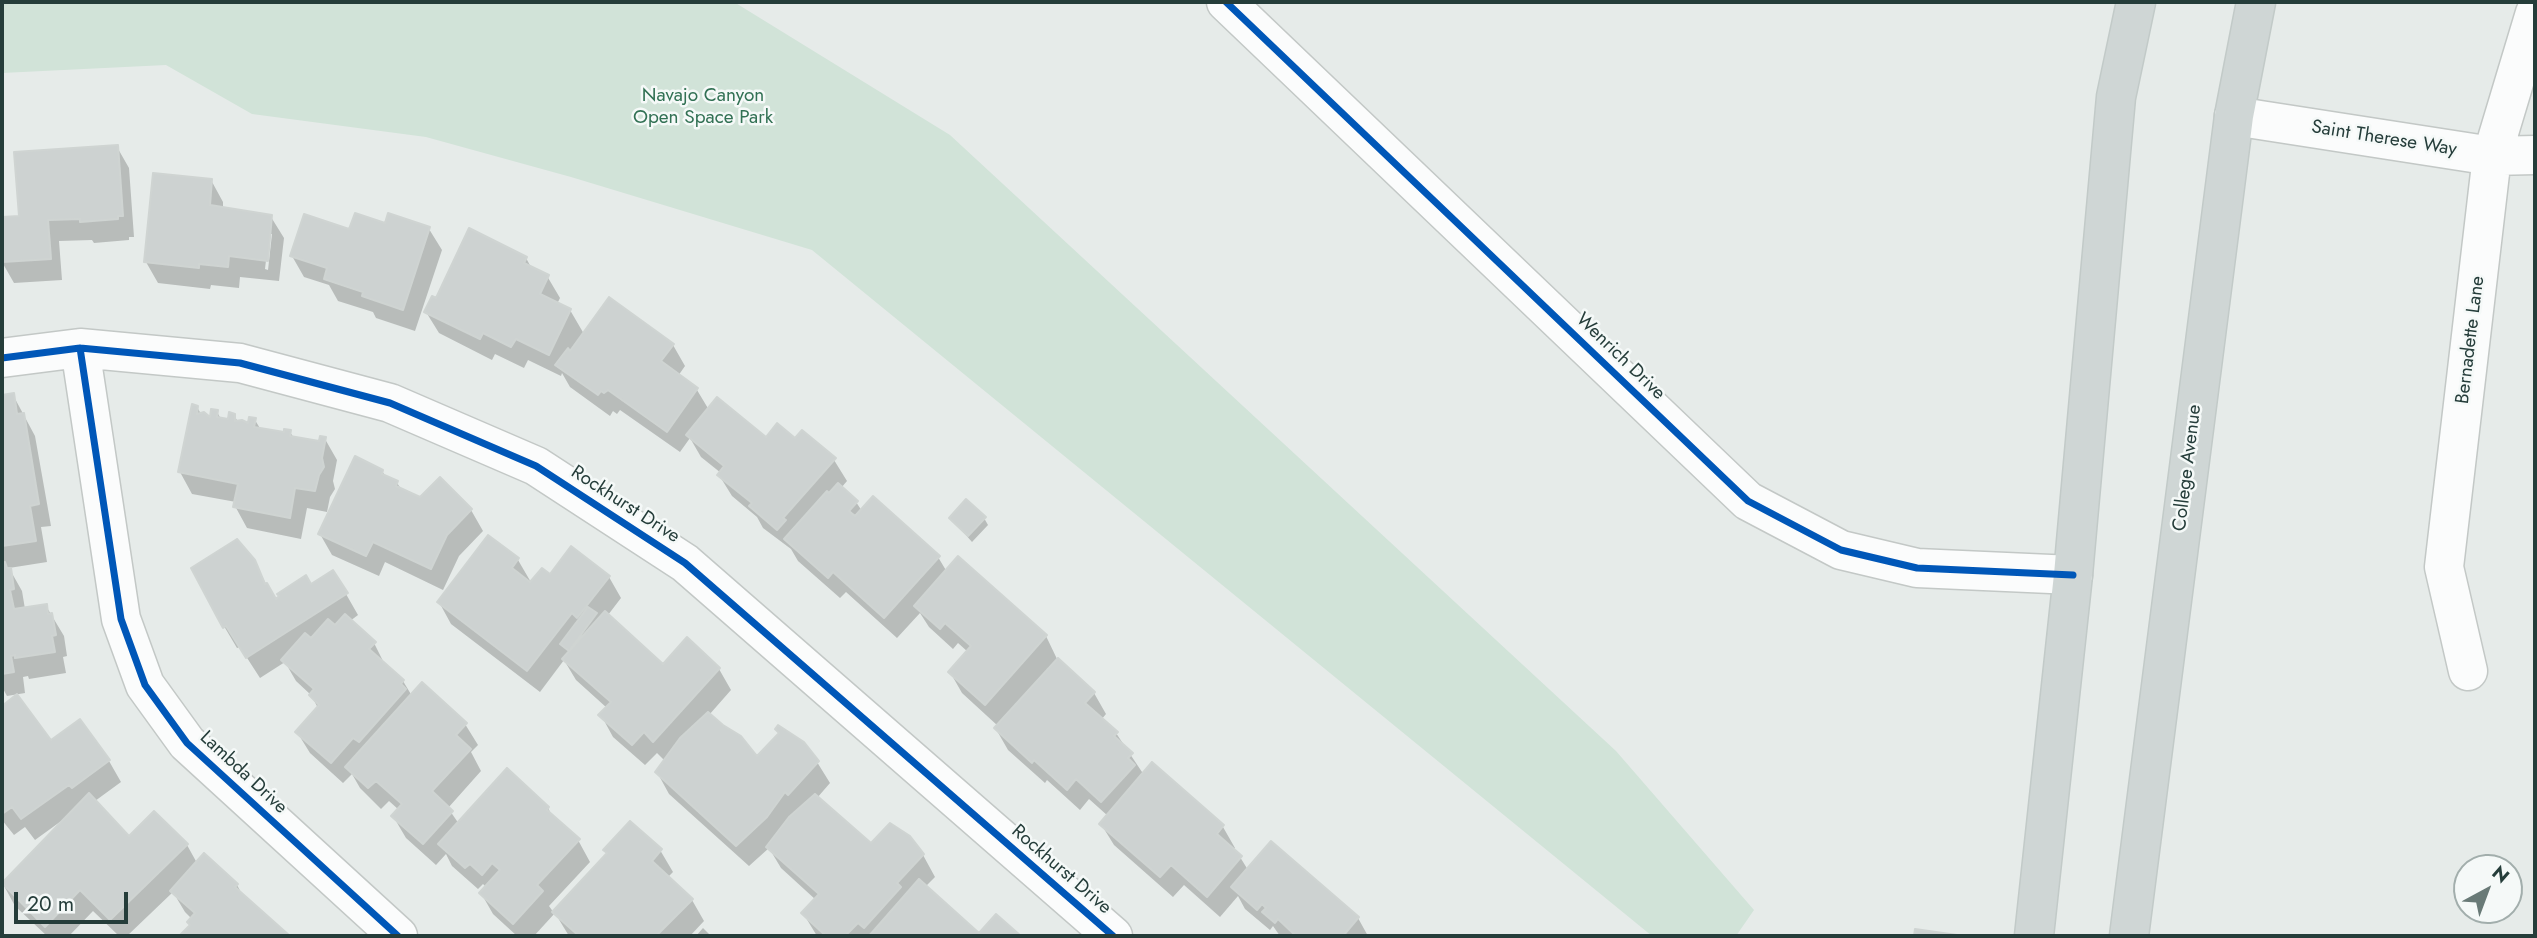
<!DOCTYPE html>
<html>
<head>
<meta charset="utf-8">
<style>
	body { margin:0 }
	#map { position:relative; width:2537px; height:938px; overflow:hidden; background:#e6ebe9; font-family:Jost,sans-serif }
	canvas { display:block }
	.frame { position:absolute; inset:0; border:4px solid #253d3a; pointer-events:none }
	.north { position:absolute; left:2453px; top:854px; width:70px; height:70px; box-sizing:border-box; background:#f5f9f8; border:2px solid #a2aeac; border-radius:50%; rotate:41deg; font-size:19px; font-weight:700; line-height:28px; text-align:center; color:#253d3a }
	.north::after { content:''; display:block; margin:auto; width:24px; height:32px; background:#697a77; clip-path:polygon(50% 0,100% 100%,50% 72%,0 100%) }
	.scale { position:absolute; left:14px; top:892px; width:114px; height:32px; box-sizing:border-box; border:4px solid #253d3a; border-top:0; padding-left:9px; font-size:21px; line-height:24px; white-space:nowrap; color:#253d3a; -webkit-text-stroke:5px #f5f9f8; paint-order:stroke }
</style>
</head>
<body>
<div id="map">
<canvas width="2537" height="938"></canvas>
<div class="frame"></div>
<div class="north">N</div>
<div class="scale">20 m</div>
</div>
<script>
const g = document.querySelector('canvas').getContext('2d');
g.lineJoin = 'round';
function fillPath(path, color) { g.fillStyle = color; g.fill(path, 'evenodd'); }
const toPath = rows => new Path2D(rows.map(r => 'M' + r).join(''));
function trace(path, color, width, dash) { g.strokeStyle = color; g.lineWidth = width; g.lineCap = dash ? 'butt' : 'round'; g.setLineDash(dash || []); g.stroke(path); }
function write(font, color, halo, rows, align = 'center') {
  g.font = font + ' Jost,sans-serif'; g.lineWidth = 5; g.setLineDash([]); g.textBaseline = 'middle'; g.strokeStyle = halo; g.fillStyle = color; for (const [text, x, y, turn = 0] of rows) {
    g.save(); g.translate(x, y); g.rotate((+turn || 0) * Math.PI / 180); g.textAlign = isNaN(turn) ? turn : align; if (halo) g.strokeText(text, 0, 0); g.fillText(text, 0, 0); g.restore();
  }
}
const green = toPath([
	[2,2,734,2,950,135,1616,751,1754,910,1736,936,1652,936,812,250,571,177,426,137,252,114,166,65,2,73]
]);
const shadow = toPath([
	[117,147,129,168,134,237,129,237,129,240,94,243,92,240,59,241,62,280,14,283,2,262,2,219,20,218],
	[211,180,223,202,223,208,271,217,284,238,279,281,240,277,239,288,211,285,210,289,158,283,146,262],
	[269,234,272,234,268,270,265,269],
	[386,225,429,229,442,250,415,331,376,318,373,312,338,301,329,285,304,277,292,256,350,231],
	[526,258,532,269,547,276,560,298,557,304,570,310,584,334,673,345,685,366,678,376,697,390,709,410,767,439,795,441,834,460,847,481,841,488,856,502,862,511,938,557,947,572,1046,636,1057,659,1094,693,1106,714,1101,720,1116,733,1144,775,1152,765,1223,827,1235,848,1233,850,1240,857,1248,870,1358,918,1368,936,1280,936,1273,926,1270,930,1245,909,1238,896,1220,917,1184,885,1173,897,1114,845,1101,824,1108,816,1089,799,1080,810,1047,780,1045,783,1008,750,996,729,998,726,962,693,950,672,968,652,958,643,953,649,929,627,920,613,897,638,846,592,840,598,798,561,791,549,763,528,757,517,732,496,719,475,721,473,701,457,690,438,680,452,620,410,617,414,613,411,610,416,570,387,562,373,561,376,528,360,524,368,495,354,492,360,439,333,426,312,436,301],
	[13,395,35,436,51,526,41,527,47,562,9,568,22,591,25,609,46,606,64,636,67,656,63,657,66,673,29,679,28,676,23,677,25,693,7,696,2,687,2,396],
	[197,407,201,414,211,420,217,412,221,419,229,421,234,415,238,422,249,426,255,420,261,430,285,434,290,432,294,438,320,444,325,439,337,460,333,481,335,489,330,497,327,512,307,508,301,539,247,528,235,506,236,502,192,494,180,472],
	[382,471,386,477,397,483,402,490,421,499,471,510,483,531,459,556,443,590,385,562,379,576,332,555,320,534],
	[951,518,984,518,988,525,972,542],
	[518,560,532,584,550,577,609,577,621,598,608,615,663,666,719,669,731,690,709,715,757,759,780,734,777,729,817,762,830,783,817,798,871,845,923,855,935,877,925,887,979,935,996,916,1018,936,817,936,803,913,816,900,781,868,769,848,749,866,669,794,657,772,665,761,657,753,645,765,613,737,601,715,607,708,576,680,564,660,540,692,451,624,439,602],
	[254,561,275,601,310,586,346,594,358,615,350,621,374,643,385,665,403,681,412,696,465,724,478,745,471,752,481,771,448,808,459,824,548,808,554,819,578,840,590,862,549,906,554,913,608,854,660,850,673,872,668,877,692,900,704,921,690,936,569,936,555,913,534,936,517,936,493,914,481,893,486,887,483,884,478,889,452,866,446,854,436,865,406,838,393,816,399,810,389,801,381,809,360,788,352,774,343,783,310,753,297,732,318,708,311,695,296,681,285,662,260,678,240,647,237,648,218,616],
	[17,697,51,743,109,761,121,782,95,801,129,838,187,845,197,863,204,855,237,885,243,896,287,936,182,936,191,926,192,919,185,912,173,892,127,936,119,936,93,911,69,936,47,936,15,906,3,884,65,820,64,819,35,840,25,827,14,835,2,820,2,708],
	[703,928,711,936,696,936]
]);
const building = toPath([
	[118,145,123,216,118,216,118,219,80,222,80,219,48,220,51,259,2,262,2,217,19,216,14,152,118,145],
	[153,173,212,179,210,205,272,215,268,261,229,256,228,267,199,264,199,268,144,262,153,173],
	[355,213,385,223,388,213,430,227,403,310,362,296,363,292,324,279,327,268,290,256,304,214,349,229,355,213],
	[469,228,527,257,524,263,549,275,540,294,571,309,549,355,516,339,511,347,483,333,480,339,424,312,432,296,436,298,469,228],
	[609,297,674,344,661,361,698,388,667,432,608,390,604,393,601,391,598,395,555,365,568,348,570,351,609,297],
	[14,393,17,414,24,413,39,504,30,506,36,541,2,546,2,395,14,393],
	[717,397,766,437,777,423,795,438,802,430,836,458,783,518,786,520,777,530,749,506,752,503,717,475,724,466,686,435,717,397],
	[192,404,198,406,197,414,204,412,210,417,211,409,218,410,217,417,228,419,229,412,235,414,235,421,242,420,248,423,249,417,256,418,254,427,284,432,284,429,291,430,290,436,319,441,320,436,326,437,322,458,324,467,319,475,315,491,295,488,290,518,233,507,238,484,178,472,192,404],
	[355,456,383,470,382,474,398,481,396,486,420,497,440,477,472,509,447,535,431,569,373,542,366,556,318,534,355,456],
	[838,483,858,501,849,511,855,516,873,496,940,556,884,618,833,572,828,578,784,539,827,491,829,493,838,483],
	[966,499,986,517,968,536,949,518,966,499],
	[488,535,519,558,512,568,530,582,542,568,550,574,571,546,610,576,577,618,572,613,527,671,437,602,488,535],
	[237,539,255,560,265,584,267,583,276,599,279,596,277,594,306,575,311,584,333,570,348,593,246,658,226,626,223,628,217,617,191,568,237,539],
	[958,556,1047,635,985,705,948,672,971,646,945,623,940,629,914,606,958,556],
	[5,562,7,568,11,568,14,589,10,590,14,609,47,604,48,614,52,613,56,635,52,636,55,652,15,658,15,655,11,656,14,672,2,674,2,563,5,562],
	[588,607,597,613,569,651,560,644,588,607],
	[605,611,663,664,687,637,720,668,653,742,644,732,632,745,598,715,611,702,562,659,605,611],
	[345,614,376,642,369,649,404,680,401,684,406,689,359,742,353,738,331,763,295,732,319,705,309,695,314,689,281,660,305,633,311,638,328,619,335,625,345,614],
	[1058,658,1095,692,1085,703,1118,732,1114,736,1133,753,1128,758,1135,765,1101,802,1076,779,1067,790,1034,760,1032,763,994,728,1058,658],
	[422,682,467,723,456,735,471,749,432,791,453,811,423,844,391,816,402,804,376,781,368,788,345,767,422,682],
	[17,694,51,740,80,719,110,760,72,788,69,785,21,819,12,807,2,814,2,706,17,694],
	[708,712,723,725,741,736,757,756,779,733,775,729,778,725,804,742,819,761,788,795,785,792,767,817,736,846,655,772,680,738,708,712],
	[1152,762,1224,825,1217,834,1242,856,1207,897,1171,865,1160,877,1099,824,1152,762],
	[507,768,549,807,547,810,580,839,537,885,543,891,513,924,479,893,500,870,492,863,482,875,470,864,465,868,438,844,507,768],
	[89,793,129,836,154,811,188,844,110,920,80,890,45,927,2,883,89,793],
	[815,794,871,843,890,823,910,836,924,854,897,883,901,887,864,928,858,923,845,936,826,936,801,913,819,894,766,847,789,817,815,794],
	[630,821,662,849,652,861,693,899,656,936,579,936,552,912,607,853,603,850,630,821],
	[1271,841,1359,917,1343,936,1296,936,1278,919,1275,923,1262,912,1266,908,1262,904,1257,910,1231,887,1271,841],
	[204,853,238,884,235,887,290,936,179,936,190,925,187,922,195,913,170,891,204,853],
	[919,879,979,933,996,914,1021,936,869,936,919,879],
	[1915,929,1964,936,1914,936,1915,929]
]);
const minor = toPath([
	[1226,2,1748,501,1841,550,1917,568,2073,575],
	[2234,116,2492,156,2535,155],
	[80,348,121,619,145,685,187,743,398,936],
	[2,358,80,348,240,363,390,403,536,466,685,563,1113,936],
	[2468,671,2444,567,2492,156,2535,13]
]);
const primary = toPath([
	[2034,936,2073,575,2116,97,2136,2],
	[2129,936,2234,116,2256,2]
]);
const cycleway = toPath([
	[1226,2,1748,501,1841,550,1917,568,2073,575],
	[80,348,121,619,145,685,187,743,398,936],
	[2,358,80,348,240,363,390,403,536,466,685,563,1113,936]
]);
const parkNames = [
	["Navajo Canyon",703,96],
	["Open Space Park",703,118]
];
const streetNames = [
	["Saint Therese Way",2384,139,9],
	["Bernadette Lane",2471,340,-83],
	["Wenrich Drive",1620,357,44],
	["College Avenue",2188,468,-83],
	["Rockhurst Drive",625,505,33],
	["Lambda Drive",243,773,43],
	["Rockhurst Drive",1061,870,41]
];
fillPath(green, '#d1e3d8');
fillPath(shadow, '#0003');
fillPath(building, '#cdd2d1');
trace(building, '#cfd4d2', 2);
trace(minor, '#c3c8c6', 41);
trace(primary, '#c2cac8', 41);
trace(minor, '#fbfcfc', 38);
trace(primary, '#cfd6d5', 38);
trace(cycleway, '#0057b8', 7);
write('19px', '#327154', '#f5f9f8', parkNames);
write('19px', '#253d3a', '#f5f9f8', streetNames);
</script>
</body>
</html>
